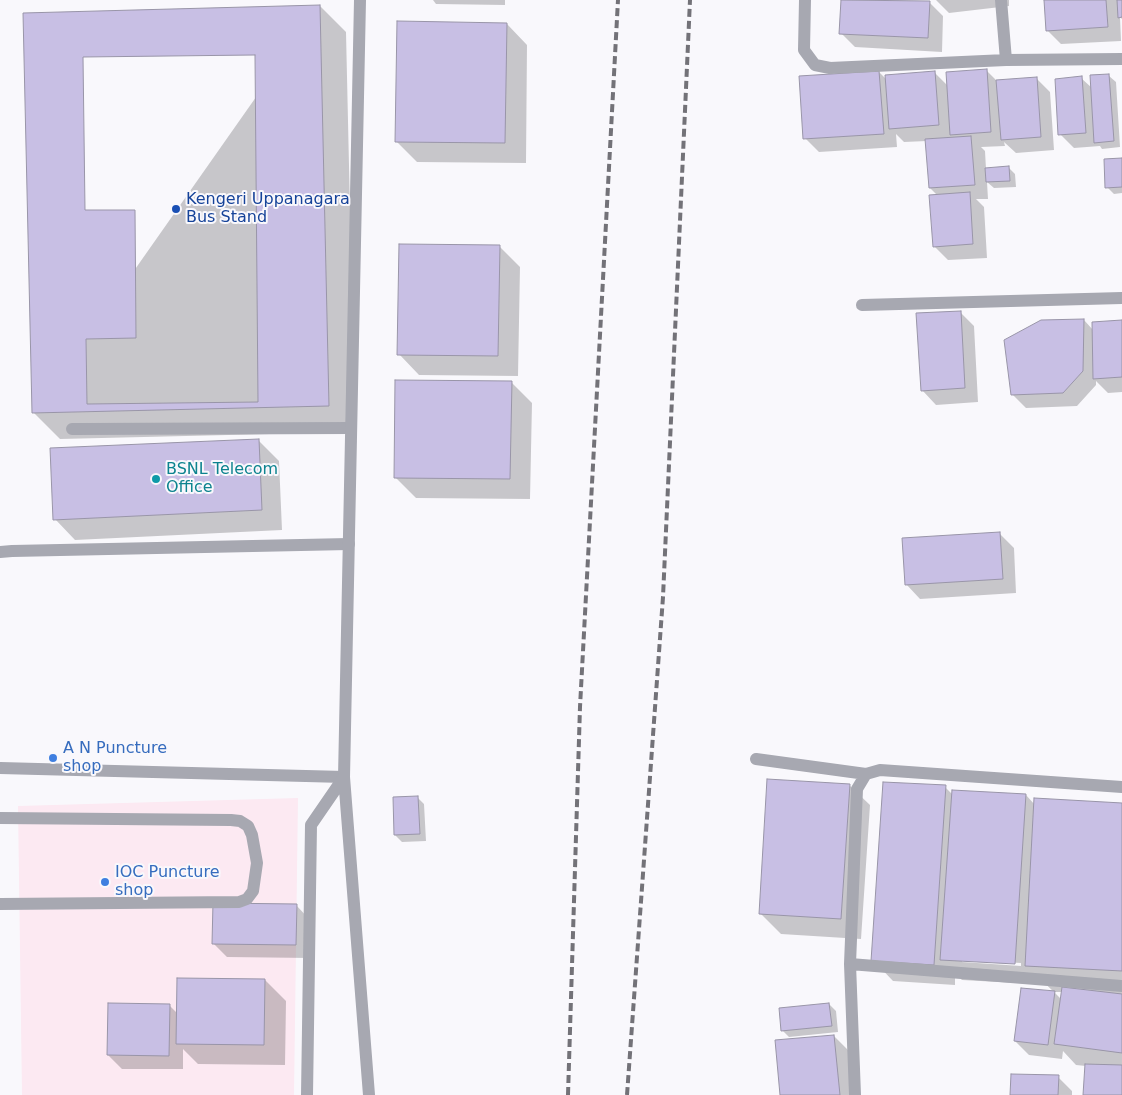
<!DOCTYPE html>
<html>
<head>
<meta charset="utf-8">
<style>
	body { margin:0 }
	canvas { display:block; background:#f9f8fc }
</style>
</head>
<body>
<canvas width="1122" height="1095"></canvas>
<script>
const g = document.querySelector('canvas').getContext('2d');
g.lineJoin = 'round';
function fillPath(path, color) { g.fillStyle = color; g.fill(path, 'evenodd'); }
const toPath = rows => new Path2D(rows.map(r => 'M' + r).join(''));
function trace(path, color, width, dash) { g.strokeStyle = color; g.lineWidth = width; g.lineCap = dash ? 'butt' : 'round'; g.setLineDash(dash || []); g.stroke(path); }
function write(font, color, halo, rows, align = 'center') {
  g.font = font + ' "DejaVu Sans",sans-serif'; g.lineWidth = 4; g.setLineDash([]); g.textBaseline = 'middle'; g.strokeStyle = halo; g.fillStyle = color; for (const [text, x, y, turn = 0] of rows) {
    g.save(); g.translate(x, y); g.rotate((+turn || 0) * Math.PI / 180); g.textAlign = isNaN(turn) ? turn : align; if (halo) g.strokeText(text, 0, 0); g.fillText(text, 0, 0); g.restore();
  }
}
const commercial = toPath([
	[298,798,294,1095,22,1095,18,806]
]);
const shadow = toPath([
	[433,0,505,0,505,5,436,4],
	[842,0,929,2,943,16,942,52,855,47,841,33],
	[936,0,1009,0,1009,6,949,13],
	[1045,0,1122,0,1122,19,1120,17,1121,41,1061,44,1047,30],
	[320,6,346,32,355,432,60,439,34,413],
	[507,24,527,45,526,163,417,162,396,141],
	[986,70,997,81,1036,78,1050,92,1054,150,1016,153,1004,142,1005,146,981,147,985,151,986,169,1008,167,1015,174,1016,187,994,188,987,182,988,199,976,199,984,207,987,258,948,260,934,246,938,196,930,188,927,141,904,142,896,134,897,147,819,152,805,138,879,72,887,80,935,73,948,86],
	[1109,76,1116,82,1120,147,1102,149,1100,146,1074,148,1060,134,1081,78,1092,88],
	[1122,159,1122,193,1114,194,1107,187],
	[499,246,520,267,518,376,419,375,399,354],
	[960,312,974,326,978,402,936,405,922,390],
	[1084,320,1093,330,1122,321,1122,392,1108,393,1096,381,1096,385,1077,406,1026,408,1012,394],
	[511,382,532,403,530,499,416,498,395,477],
	[258,440,279,461,282,530,75,540,55,519],
	[1000,534,1014,548,1016,593,920,599,906,584],
	[849,785,870,805,861,939,781,934,760,913],
	[945,787,952,794,1026,795,1035,805,1122,804,1122,1095,1085,1095,1086,1066,1076,1065,1063,1051,1062,1059,1029,1055,1015,1041,1054,992,1036,975,1035,984,962,980,955,973,955,985,893,981,873,960],
	[962,960,1021,963,1021,966,962,962],
	[1054,992,1063,992,1062,1000],
	[417,797,424,804,426,841,402,842,395,835,394,798],
	[296,905,310,920,310,958,227,957,213,943],
	[265,980,286,1001,285,1065,198,1064,183,1049,183,1069,122,1069,108,1055,169,1005,178,1014],
	[829,1004,836,1011,838,1032,789,1037,782,1030],
	[834,1036,848,1050,852,1095,781,1095],
	[1058,1077,1072,1091,1072,1095,1011,1095]
]);
const building = toPath([
	[841,0,930,1,928,38,839,34,841,0],
	[1044,0,1106,0,1108,27,1046,31,1044,0],
	[1117,0,1122,0,1122,17,1118,18,1117,0],
	[320,5,329,406,32,413,23,13,320,5],
	[397,21,507,23,505,143,395,142,397,21],
	[255,55,258,402,87,404,86,339,136,338,135,210,85,210,83,57,255,55],
	[987,69,991,132,950,135,946,72,987,69],
	[879,71,884,134,803,139,799,76,879,71],
	[935,71,939,125,889,129,885,75,935,71],
	[1109,74,1114,141,1094,143,1090,75,1109,74],
	[1082,76,1086,133,1058,135,1055,79,1082,76],
	[1037,77,1041,137,1001,140,996,80,1037,77],
	[971,136,975,185,929,188,925,139,971,136],
	[1122,158,1122,187,1105,188,1104,159,1122,158],
	[1009,166,1010,181,986,182,985,168,1009,166],
	[970,192,973,244,933,247,929,195,970,192],
	[399,244,500,245,498,356,397,355,399,244],
	[961,311,965,388,921,391,916,313,961,311],
	[1084,319,1083,371,1063,393,1011,395,1004,340,1041,320,1084,319],
	[1122,320,1122,377,1093,379,1092,322,1122,320],
	[395,380,512,381,510,479,394,478,395,380],
	[259,439,262,510,53,520,50,448,259,439],
	[1000,532,1003,579,905,585,902,538,1000,532],
	[767,779,850,784,841,919,759,914,767,779],
	[883,782,946,785,934,965,871,961,883,782],
	[952,790,1026,794,1015,964,940,960,952,790],
	[418,796,420,834,394,835,393,797,418,796],
	[1034,798,1122,803,1122,971,1025,966,1034,798],
	[213,903,297,904,296,945,212,944,213,903],
	[177,978,265,979,264,1045,176,1044,177,978],
	[1062,987,1122,994,1122,1053,1054,1044,1062,987],
	[1021,988,1055,991,1048,1045,1014,1041,1021,988],
	[108,1003,170,1004,169,1056,107,1055,108,1003],
	[829,1003,832,1026,781,1031,779,1008,829,1003],
	[834,1035,840,1095,780,1095,775,1040,834,1035],
	[1085,1064,1122,1065,1122,1095,1083,1095,1085,1064],
	[1011,1074,1059,1075,1058,1095,1010,1095,1011,1074]
]);
const service = toPath([
	[72,429,351,428],
	[0,552,12,551,349,544],
	[0,818,231,820,240,821,248,826,252,835,257,863,253,891,247,899,239,902,0,904]
]);
const minor = toPath([
	[805,0,804,50,815,65,830,68,1006,60,1122,59],
	[1001,0,1006,60],
	[862,305,1122,298],
	[756,759,866,774,880,770,1122,787],
	[0,768,344,777],
	[850,964,1122,986],
	[855,1095,850,964,857,789,866,774]
]);
const tertiary = toPath([
	[360,0,344,777,369,1095],
	[307,1095,311,825,344,777]
]);
const rail = toPath([
	[568,1095,580,707,618,0],
	[627,1095,663,597,690,0]
]);
const markers = [
	[176,209,5,"#1a4fb4"],
	[156,479,5,"#0f9aa8"],
	[53,758,5,"#3f7fe0"],
	[105,882,5,"#3f7fe0"]
];
const transitNames = [
	["Kengeri Uppanagara",186,200],
	["Bus Stand",186,218]
];
const cultureNames = [
	["BSNL Telecom",166,470],
	["Office",166,488]
];
const shopNames = [
	["A N Puncture",63,749],
	["shop",63,767],
	["IOC Puncture",115,873],
	["shop",115,891]
];
fillPath(commercial, '#fce9f2');
fillPath(shadow, '#0003');
fillPath(building, '#c8bfe4');
trace(building, '#9995a8', 1);
trace(service, '#a7a8b1', 12);
trace(minor, '#a7a8b1', 12);
trace(tertiary, '#a7a8b1', 12);
trace(rail, '#737278', 4, [8, 4]);
for (const [x, y, r, color] of markers) { const dot = new Path2D(); dot.arc(x, y, r, 0, 2 * Math.PI); g.fillStyle = color; g.fill(dot); trace(dot, '#f9f8fc', 2); }
write('16px', '#164399', '#f9f8fc', transitNames, 'left');
write('16px', '#0d838f', '#f9f8fc', cultureNames, 'left');
write('16px', '#366cbe', '#f9f8fc', shopNames, 'left');
</script>
</body>
</html>
